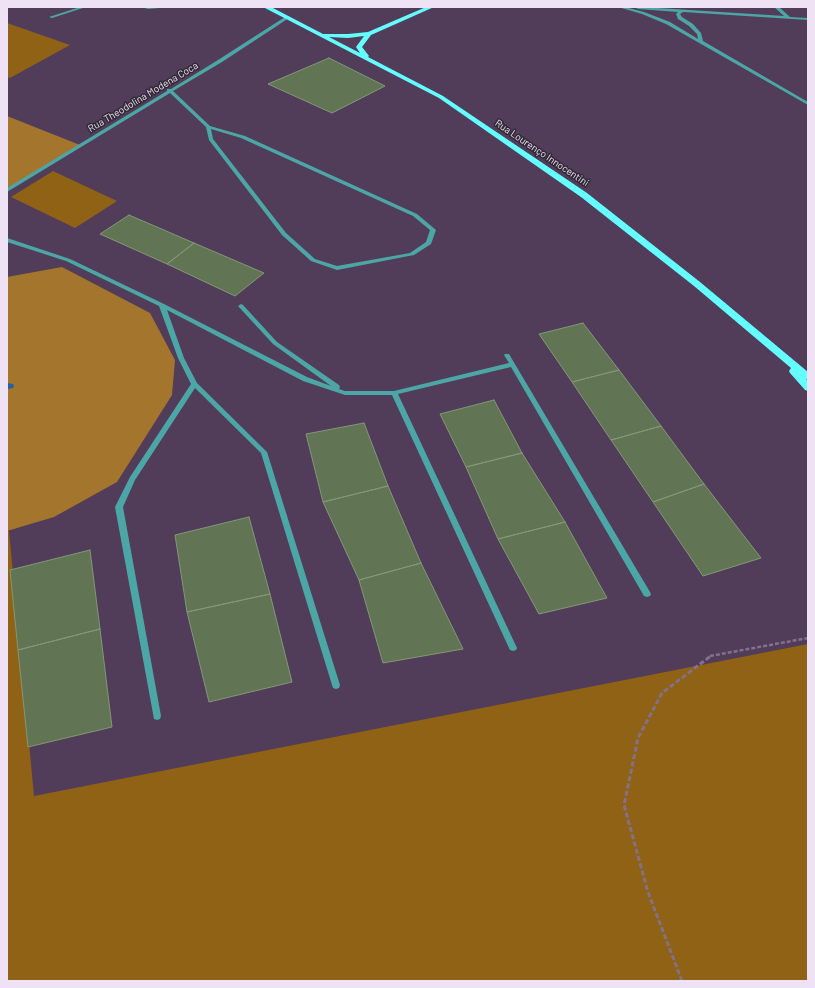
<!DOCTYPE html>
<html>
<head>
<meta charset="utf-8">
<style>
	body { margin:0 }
	#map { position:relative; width:815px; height:988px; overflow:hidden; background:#513d5a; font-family:Barlow,sans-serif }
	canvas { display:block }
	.frame { position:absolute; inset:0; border:8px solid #eee2f4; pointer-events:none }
</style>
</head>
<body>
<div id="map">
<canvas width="815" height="988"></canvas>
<div class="frame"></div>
</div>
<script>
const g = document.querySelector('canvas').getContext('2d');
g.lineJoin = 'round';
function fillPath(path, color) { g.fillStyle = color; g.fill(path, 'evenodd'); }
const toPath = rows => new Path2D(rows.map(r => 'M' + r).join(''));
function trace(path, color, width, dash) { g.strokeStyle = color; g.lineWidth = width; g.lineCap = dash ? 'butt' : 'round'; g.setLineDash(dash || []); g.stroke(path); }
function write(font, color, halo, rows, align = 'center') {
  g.font = font + ' Barlow,sans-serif'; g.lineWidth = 3; g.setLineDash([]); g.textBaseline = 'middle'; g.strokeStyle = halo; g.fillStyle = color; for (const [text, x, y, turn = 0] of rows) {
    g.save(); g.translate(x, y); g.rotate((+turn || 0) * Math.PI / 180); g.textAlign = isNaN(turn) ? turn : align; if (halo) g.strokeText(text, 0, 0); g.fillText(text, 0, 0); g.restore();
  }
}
const green = toPath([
	[7,23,70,45,10,78,7,77],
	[53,171,117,201,75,228,11,197],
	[7,531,9,531,34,796,808,644,808,981,7,981]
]);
const forest = toPath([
	[7,116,80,145,7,190],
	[62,267,150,313,175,360,172,395,117,482,54,517,7,531,7,277]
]);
const stream = toPath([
	[7,383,13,384,14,386,13,388,7,389,7,383]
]);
const building = toPath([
	[329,58,385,86,332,113,268,84,329,58],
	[129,215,194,243,167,264,100,234,129,215],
	[194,243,264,273,235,296,167,264,194,243],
	[583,323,619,370,572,382,539,334,583,323],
	[619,370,661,426,611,440,572,382,619,370],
	[494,400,522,453,466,467,440,414,494,400],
	[364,423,388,486,323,502,306,434,364,423],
	[661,426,704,484,653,502,611,440,661,426],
	[522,453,565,522,498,539,466,467,522,453],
	[704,484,761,558,703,576,653,502,704,484],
	[388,486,421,563,359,580,323,502,388,486],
	[249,517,270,594,187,612,175,535,249,517],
	[565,522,607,598,539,614,498,539,565,522],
	[90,550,100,629,18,650,10,570,90,550],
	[421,563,463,649,383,663,359,580,421,563],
	[270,594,292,682,209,702,187,612,270,594],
	[100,629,112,727,28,747,18,650,100,629]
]);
const pathFar1 = toPath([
	[710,656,808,638]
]);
const path = toPath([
	[682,981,648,892,624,805,638,738,662,693,712,655]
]);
const minor = toPath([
	[80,7,86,7,52,18,49,17,80,7],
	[141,7,162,7,160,8,148,9,141,7],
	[618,7,625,7,644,12,670,22,698,39,697,34,689,26,678,19,676,14,678,12,638,9,636,8,642,7,784,16,774,7,779,7,790,17,808,18,808,20,683,12,680,14,682,17,693,24,701,33,703,41,808,102,808,105,666,24,642,14,618,7],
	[285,17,289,18,222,62,173,91,210,126,245,136,417,214,436,230,431,244,414,255,337,270,311,261,282,235,209,140,206,127,170,93,7,192,7,188,167,91,167,89,171,89,218,60,285,17],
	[211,129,241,138,413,216,430,230,426,242,410,253,337,266,315,259,286,233,213,139,211,129],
	[7,238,70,259,164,304,307,377,331,386,273,344,238,306,241,304,243,305,277,342,339,385,340,387,339,389,345,391,394,391,509,363,504,355,505,354,509,354,650,592,651,594,650,596,647,597,644,596,511,367,398,394,517,648,516,650,513,651,510,650,509,648,392,395,345,395,303,381,167,310,184,358,197,383,267,452,340,685,339,688,336,689,333,688,332,685,261,453,195,388,135,480,123,507,161,716,160,719,157,720,154,719,115,507,130,477,191,384,178,358,159,306,66,261,7,242,7,238]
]);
const major = toPath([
	[263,7,271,7,323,34,348,34,368,32,426,7,434,7,371,35,362,47,369,56,368,57,443,96,587,193,700,282,808,372,808,380,806,379,808,382,808,391,805,390,790,373,789,371,791,368,694,286,581,197,439,98,263,7],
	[364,36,356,47,360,53,329,37,348,38,364,36]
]);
const farStreetnames = [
	["Rua Theodolina Modena Coca",143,97,-31],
	["Rua Lourenço Innocentini",542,153,34]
];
fillPath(green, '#8f6215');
fillPath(forest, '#a3752d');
fillPath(stream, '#2361a8');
fillPath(building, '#617555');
trace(building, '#829876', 1);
trace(pathFar1, '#83718b', 2.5, [4, 2]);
trace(path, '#83718b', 3, [5, 2.5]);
fillPath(minor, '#4ca6a5');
fillPath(major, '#64fefe');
write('10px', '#eee2f4', '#312836', farStreetnames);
</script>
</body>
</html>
